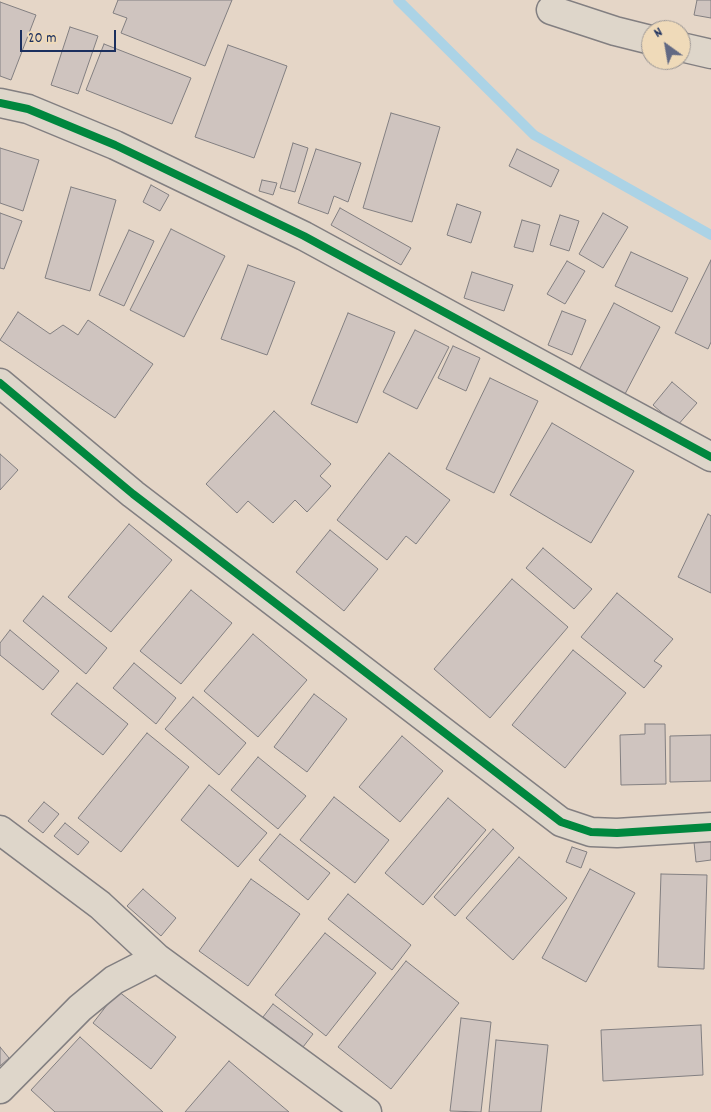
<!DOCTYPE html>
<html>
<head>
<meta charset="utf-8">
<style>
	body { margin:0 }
	#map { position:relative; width:711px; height:1112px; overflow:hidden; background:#e5d6c7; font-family:Dekko,sans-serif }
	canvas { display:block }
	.north { position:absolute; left:641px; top:20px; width:50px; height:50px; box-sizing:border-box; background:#efdab9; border:1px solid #9a9695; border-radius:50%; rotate:328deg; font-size:14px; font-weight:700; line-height:20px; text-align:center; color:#1b2f5e }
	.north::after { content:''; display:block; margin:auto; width:18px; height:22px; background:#626983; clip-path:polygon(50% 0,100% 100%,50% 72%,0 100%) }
	.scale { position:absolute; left:20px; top:30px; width:96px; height:22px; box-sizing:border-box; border:2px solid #1b2f5e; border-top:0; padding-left:6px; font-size:15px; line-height:18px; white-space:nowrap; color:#1b2f5e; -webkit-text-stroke:4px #efdab9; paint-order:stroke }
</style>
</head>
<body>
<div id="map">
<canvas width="711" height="1112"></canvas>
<div class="north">N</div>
<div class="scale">20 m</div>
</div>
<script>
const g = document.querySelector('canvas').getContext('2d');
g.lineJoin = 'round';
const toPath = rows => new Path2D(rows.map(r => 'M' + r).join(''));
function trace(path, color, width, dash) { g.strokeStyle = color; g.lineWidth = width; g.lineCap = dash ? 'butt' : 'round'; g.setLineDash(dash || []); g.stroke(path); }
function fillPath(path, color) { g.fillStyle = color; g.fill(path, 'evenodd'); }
const stream = toPath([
	[398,0,534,135,711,235]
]);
const building = toPath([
	[118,0,232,0,205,66,121,33,127,18,113,13,118,0],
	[697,0,711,0,711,18,694,15,697,0],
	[0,2,36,15,11,80,0,76,0,2],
	[70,27,98,36,78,94,51,85,70,27],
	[104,44,191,78,172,124,86,90,104,44],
	[228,45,287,66,254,158,195,137,228,45],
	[391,113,440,127,412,222,363,208,391,113],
	[293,143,308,148,295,192,280,188,293,143],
	[0,148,39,160,23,211,0,203,0,148],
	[316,149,361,163,348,202,334,196,328,214,298,203,316,149],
	[517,149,559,170,551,187,509,166,517,149],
	[262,180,277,183,273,195,259,191,262,180],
	[151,185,169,195,160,211,143,202,151,185],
	[71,187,116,200,90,291,45,278,71,187],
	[457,204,481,212,471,243,447,235,457,204],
	[340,208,411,248,401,265,331,225,340,208],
	[0,213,22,221,4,269,0,268,0,213],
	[603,213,628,227,603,268,579,254,603,213],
	[560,215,579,221,569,251,550,245,560,215],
	[522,220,540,225,533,252,514,247,522,220],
	[171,229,225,256,184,337,130,310,171,229],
	[129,230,154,241,124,306,99,295,129,230],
	[631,252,688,278,672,312,615,286,631,252],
	[711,260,711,342,708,349,675,333,711,260],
	[567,261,585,271,565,304,547,294,567,261],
	[248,265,295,282,267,355,221,339,248,265],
	[472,272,513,285,504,311,464,298,472,272],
	[614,303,660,327,625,394,579,370,614,303],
	[562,311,586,320,572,355,548,345,562,311],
	[18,312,50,334,63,325,78,335,88,320,153,364,115,418,0,340,18,312],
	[348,313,395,332,357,423,311,404,348,313],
	[415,330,449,347,417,409,383,392,415,330],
	[453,346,480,358,466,391,438,378,453,346],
	[490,378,538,401,494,493,446,469,490,378],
	[672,382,697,403,677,426,653,405,672,382],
	[274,411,331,464,320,476,331,486,307,512,295,500,273,523,248,501,237,513,206,484,274,411],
	[552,423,634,471,591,543,510,495,552,423],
	[389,453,450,500,416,544,406,536,387,560,337,520,389,453],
	[0,454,18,470,0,490,0,454],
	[708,514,711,516,711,593,678,577,708,514],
	[129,524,172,560,111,632,68,597,129,524],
	[330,530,378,569,344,611,296,572,330,530],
	[543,548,592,589,574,609,526,568,543,548],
	[512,579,568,627,490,718,434,669,512,579],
	[191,590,232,623,181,684,140,651,191,590],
	[617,593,673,639,654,661,662,666,644,688,581,637,617,593],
	[43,596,107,648,86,674,23,621,43,596],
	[10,630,59,671,43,690,0,655,0,643,10,630],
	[253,634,307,680,258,737,204,691,253,634],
	[573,650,626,693,565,768,512,725,573,650],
	[134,663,176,698,156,724,113,688,134,663],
	[77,683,128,724,103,755,51,714,77,683],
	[314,694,347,719,307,772,274,747,314,694],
	[193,697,246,743,219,775,165,729,193,697],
	[645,724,665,724,666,784,621,785,620,735,645,734,645,724],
	[147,733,189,767,121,852,78,818,147,733],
	[711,735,711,781,670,782,670,736,711,735],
	[402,736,443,771,400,822,359,787,402,736],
	[258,757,306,796,278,829,231,790,258,757],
	[209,785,267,833,238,867,181,820,209,785],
	[334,797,389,840,355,883,300,840,334,797],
	[448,798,486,830,423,905,385,873,448,798],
	[44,802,59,814,43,833,28,821,44,802],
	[65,823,89,842,78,855,54,836,65,823],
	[493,829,514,848,455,916,434,897,493,829],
	[280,834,330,873,308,900,259,860,280,834],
	[711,840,711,860,696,862,694,842,711,840],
	[572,847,587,852,581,868,566,862,572,847],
	[519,857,567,898,513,960,466,918,519,857],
	[590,869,635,893,586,982,542,958,590,869],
	[661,874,707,875,704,969,658,967,661,874],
	[251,879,300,914,248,986,199,951,251,879],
	[143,889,176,918,161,936,127,906,143,889],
	[348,894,411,945,392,970,328,919,348,894],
	[325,933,376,973,326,1036,275,995,325,933],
	[406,961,459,1003,391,1089,338,1047,406,961],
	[118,991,176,1037,151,1069,93,1023,118,991],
	[273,1004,313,1034,303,1047,263,1017,273,1004],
	[461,1018,491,1022,481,1112,450,1111,461,1018],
	[701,1025,703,1075,603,1081,601,1030,701,1025],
	[80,1037,163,1112,55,1112,31,1090,80,1037],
	[496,1040,548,1045,541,1112,489,1112,496,1040],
	[0,1047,9,1058,0,1066,0,1047],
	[229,1061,289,1112,185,1112,229,1061]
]);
const minor = toPath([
	[551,10,615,31,651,40],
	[681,47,711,54],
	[0,103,28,109,115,145,304,236,711,457],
	[0,383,133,494,561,822,591,832,617,833,711,827],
	[0,830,100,905,157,958,367,1112],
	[0,1089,80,1008,114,980,157,958]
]);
const cycleway = toPath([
	[0,103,28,109,115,145,304,236,711,457],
	[0,383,133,494,561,822,591,832,617,833,711,827]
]);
trace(stream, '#abd3e6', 10);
fillPath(building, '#cfc4bf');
trace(building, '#827f81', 1);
trace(minor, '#827f81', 31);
trace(minor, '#ded6ca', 28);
trace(cycleway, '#00873e', 8);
</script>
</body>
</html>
